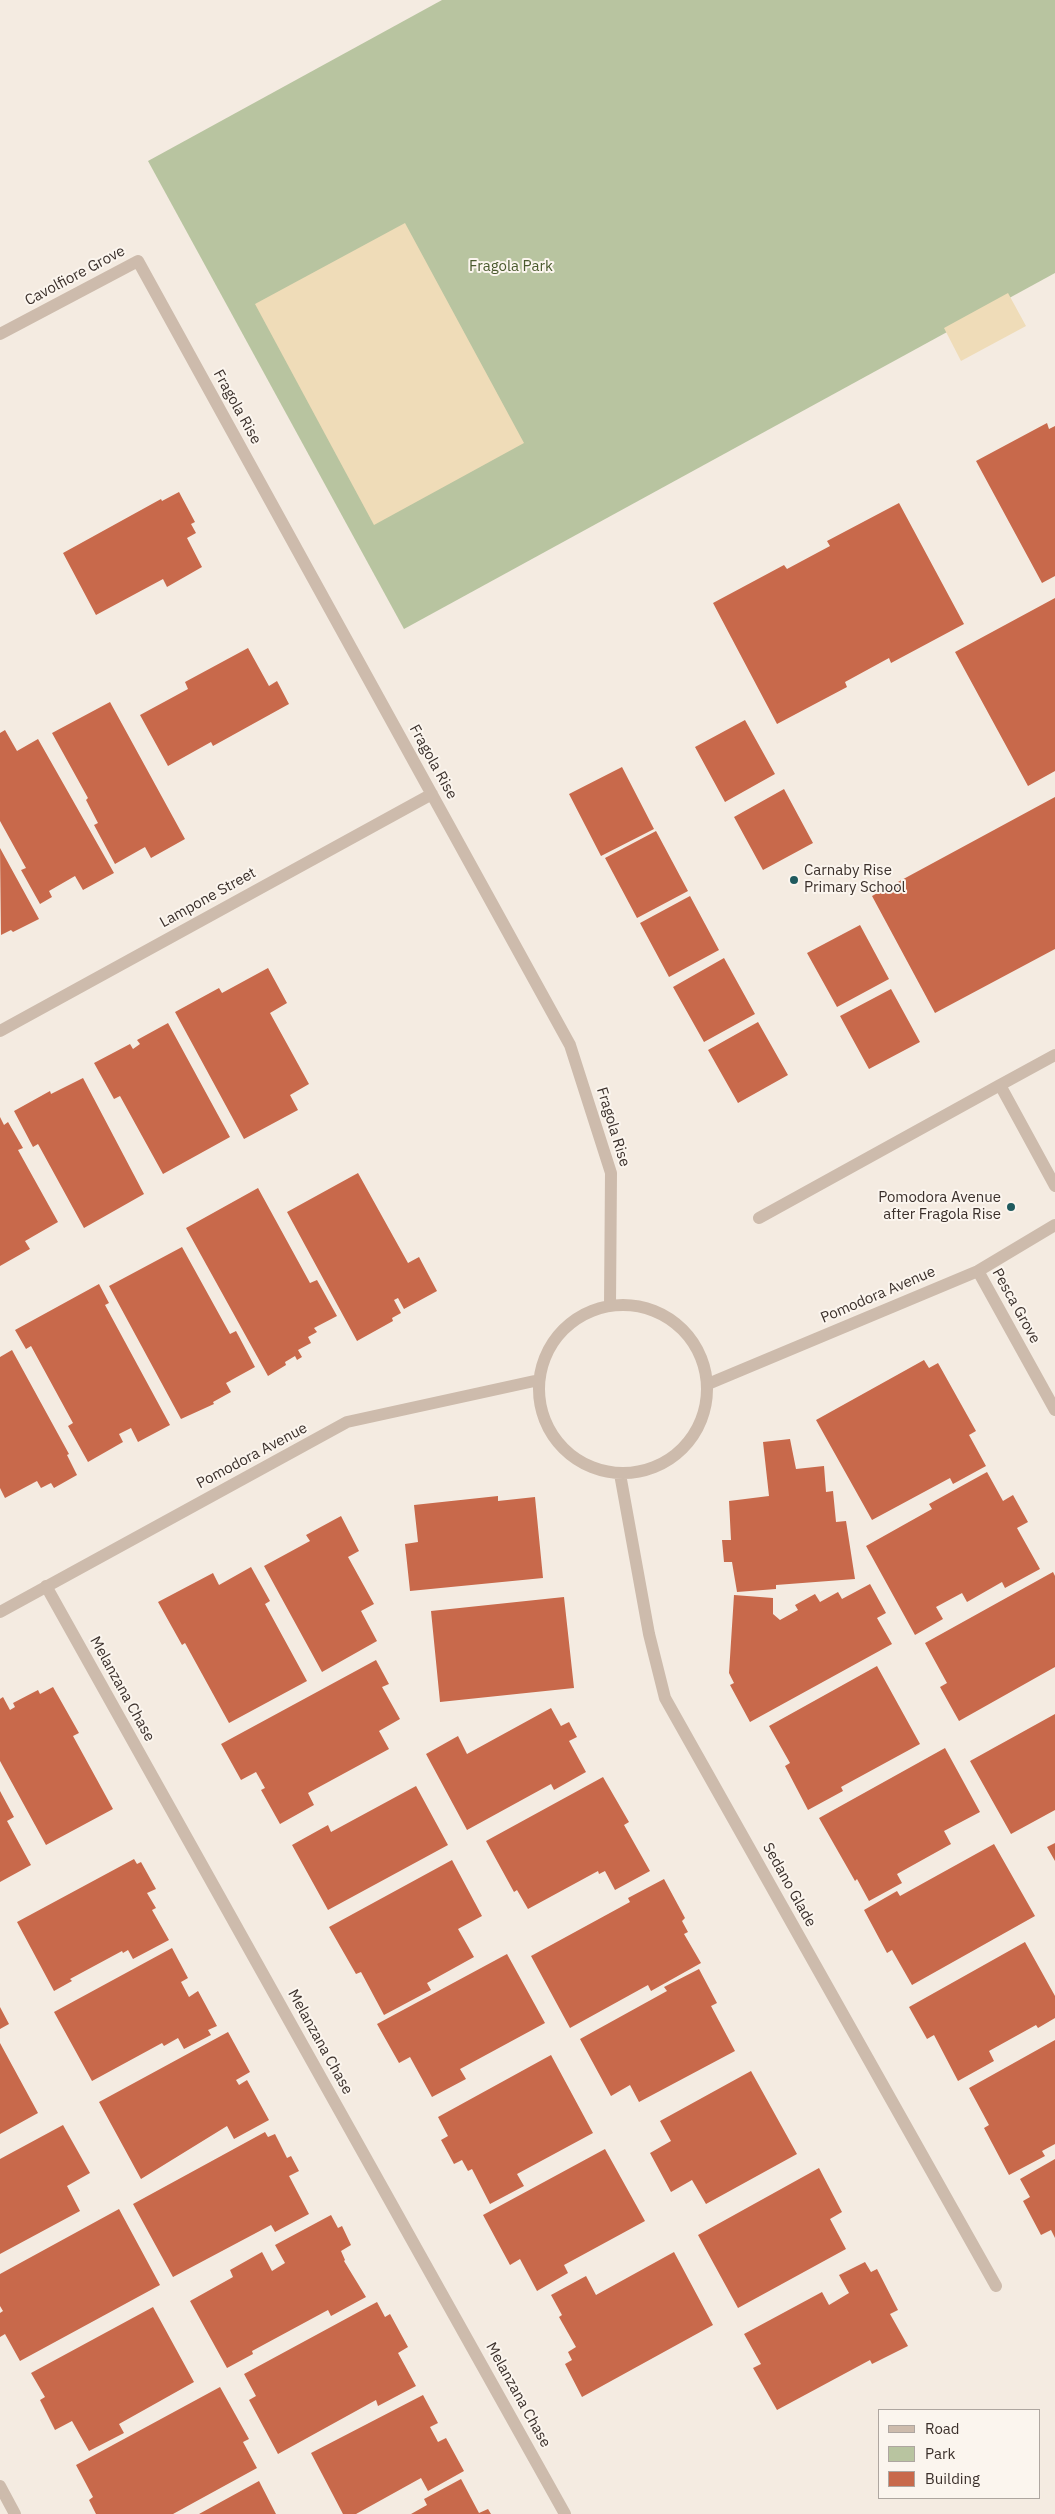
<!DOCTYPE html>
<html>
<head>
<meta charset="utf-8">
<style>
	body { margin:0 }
	#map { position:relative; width:1055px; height:2514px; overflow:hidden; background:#f4ebe1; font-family:"IBM Plex Sans",sans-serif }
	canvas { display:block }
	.legend { position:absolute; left:878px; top:2409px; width:162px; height:90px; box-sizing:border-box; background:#fbf5ee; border:1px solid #aea6a0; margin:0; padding:6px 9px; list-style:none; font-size:15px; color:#3b302b }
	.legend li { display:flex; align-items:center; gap:10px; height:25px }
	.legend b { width:25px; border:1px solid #aea6a0 }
</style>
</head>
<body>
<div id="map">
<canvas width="1055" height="2514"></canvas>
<ul class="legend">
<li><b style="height:6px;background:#cdbbac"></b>Road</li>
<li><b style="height:14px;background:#b8c4a0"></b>Park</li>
<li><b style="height:14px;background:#c8694b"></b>Building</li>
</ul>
</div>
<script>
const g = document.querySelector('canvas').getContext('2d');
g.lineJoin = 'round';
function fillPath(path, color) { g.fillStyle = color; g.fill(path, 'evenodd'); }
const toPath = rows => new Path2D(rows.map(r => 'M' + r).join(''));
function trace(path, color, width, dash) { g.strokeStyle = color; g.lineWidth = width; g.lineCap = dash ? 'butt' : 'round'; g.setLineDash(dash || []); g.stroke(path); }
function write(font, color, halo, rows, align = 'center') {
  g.font = font + ' "IBM Plex Sans",sans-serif'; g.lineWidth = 4; g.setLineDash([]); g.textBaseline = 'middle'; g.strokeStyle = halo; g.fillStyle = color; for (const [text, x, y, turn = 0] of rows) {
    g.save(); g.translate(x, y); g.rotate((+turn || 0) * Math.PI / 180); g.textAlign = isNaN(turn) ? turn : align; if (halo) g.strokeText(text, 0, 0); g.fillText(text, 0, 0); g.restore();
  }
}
const green = toPath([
	[442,0,1055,0,1055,273,404,629,148,161]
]);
const sand = toPath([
	[405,223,524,443,374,525,255,304],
	[1008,293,1026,326,961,361,944,328]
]);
const building = toPath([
	[1047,423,1049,429,1055,426,1055,576,1042,583,976,461],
	[179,492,195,522,191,524,196,533,187,538,202,567,167,587,163,579,96,615,63,553,161,499,162,501],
	[899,503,964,624,891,663,889,658,845,682,847,687,777,724,713,603,784,565,787,569,830,546,827,541],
	[1055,598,1055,771,1028,786,955,652],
	[248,648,269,686,277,681,289,704,213,746,211,742,168,766,140,715,188,689,185,682],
	[110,702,185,839,151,858,145,847,115,864,94,825,98,823,86,800,88,798,52,733],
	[745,720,775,774,725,802,695,747],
	[5,730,17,751,38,739,114,873,83,890,75,876,49,891,52,897,40,904,21,870,26,868,0,821,0,733],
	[622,767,654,829,601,856,569,794],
	[784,789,813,843,763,870,734,817],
	[1055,797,1055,949,935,1013,872,896],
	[656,831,688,891,637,918,605,858],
	[0,848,39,919,13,932,11,930,1,935],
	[690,896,719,950,669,977,640,923],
	[860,925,889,979,837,1007,807,953],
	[724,958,755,1014,704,1042,673,987],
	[268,968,287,1003,270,1013,309,1084,290,1095,298,1110,244,1139,175,1012,219,988,222,993],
	[891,989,920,1042,869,1069,840,1016],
	[758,1022,788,1075,738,1103,708,1050],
	[168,1023,230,1137,163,1174,120,1096,114,1099,94,1063,130,1044,133,1049,140,1044,137,1040],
	[83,1078,144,1194,84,1228,38,1144,33,1147,14,1111,50,1091,51,1094],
	[0,1117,4,1125,8,1122,23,1148,18,1150,58,1222,25,1241,30,1249,0,1266],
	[358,1173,408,1263,419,1257,437,1291,404,1309,398,1298,394,1300,401,1313,392,1318,393,1321,357,1341,287,1212],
	[258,1188,310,1283,317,1280,337,1316,314,1328,317,1332,308,1337,311,1343,298,1350,302,1357,297,1360,295,1356,285,1362,286,1365,268,1376,186,1228],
	[182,1247,230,1334,236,1331,255,1367,226,1383,231,1392,213,1402,214,1404,181,1419,109,1286],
	[99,1284,109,1303,105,1305,170,1425,138,1442,131,1428,119,1434,123,1442,88,1462,68,1426,73,1423,31,1346,26,1349,15,1330],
	[12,1350,69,1454,67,1455,77,1475,54,1488,51,1483,41,1488,37,1481,5,1498,0,1488,0,1357],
	[924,1360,929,1368,938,1363,976,1431,969,1435,986,1466,953,1484,950,1478,872,1520,816,1420],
	[790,1439,796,1469,824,1466,826,1492,833,1491,836,1522,846,1521,855,1579,776,1585,776,1589,737,1592,732,1562,724,1562,722,1540,731,1540,729,1501,769,1496,763,1442],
	[987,1472,1003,1501,1013,1495,1028,1522,1017,1528,1040,1569,1005,1588,1002,1582,967,1602,962,1593,936,1607,943,1619,915,1635,866,1546,932,1509,929,1504],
	[498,1496,498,1501,535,1497,543,1578,410,1591,405,1544,418,1542,414,1505],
	[341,1516,359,1551,348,1557,374,1604,361,1611,377,1641,322,1672,264,1566,310,1541,306,1535],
	[251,1567,270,1601,265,1604,307,1681,229,1723,185,1643,182,1645,158,1602,213,1573,219,1585],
	[1053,1572,1055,1576,1055,1667,959,1721,940,1687,947,1683,925,1643],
	[870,1584,886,1613,877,1618,892,1644,750,1722,730,1685,734,1683,729,1673,734,1595,773,1598,773,1614,780,1620,798,1610,795,1605,815,1594,820,1602,838,1592,842,1599],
	[564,1597,574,1688,440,1702,431,1611],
	[376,1660,389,1684,382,1687,400,1719,379,1731,389,1749,308,1793,314,1805,280,1824,261,1790,265,1788,256,1772,241,1780,221,1744],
	[877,1666,920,1744,841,1787,843,1791,808,1810,785,1766,790,1763,769,1726],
	[53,1687,79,1733,73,1736,113,1809,46,1845,0,1761,0,1699,3,1697,10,1710,15,1707,13,1703,38,1690,40,1694],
	[551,1708,561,1726,569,1722,577,1737,569,1741,586,1772,554,1790,551,1784,467,1830,426,1754,458,1736,467,1754],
	[1055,1714,1055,1810,1011,1834,970,1761],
	[945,1748,980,1812,944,1831,951,1844,897,1874,902,1883,869,1901,857,1879,855,1881,819,1818],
	[603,1777,629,1822,624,1825,650,1871,615,1890,605,1871,599,1874,598,1871,528,1909,517,1890,514,1892,486,1841],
	[416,1786,448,1845,328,1910,292,1845,328,1825,331,1832],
	[0,1791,14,1817,7,1821,31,1865,0,1882],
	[1055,1843,1055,1861,1047,1847],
	[994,1844,1035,1916,912,1985,892,1950,887,1953,864,1910,897,1891,900,1896],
	[134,1859,137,1864,141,1862,156,1889,147,1893,156,1908,152,1910,169,1940,133,1959,128,1950,123,1953,122,1951,70,1979,72,1981,54,1991,17,1922],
	[452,1860,482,1916,458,1929,474,1957,427,1983,431,1990,384,2015,361,1972,356,1974,329,1927],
	[664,1879,685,1918,682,1921,688,1932,684,1934,701,1963,651,1991,648,1985,570,2028,531,1956,630,1902,628,1898],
	[1025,1942,1055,1996,1055,2018,1038,2028,1036,2025,989,2051,994,2061,958,2081,934,2035,927,2039,909,2007],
	[172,1948,188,1978,181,1982,189,1997,198,1991,217,2026,208,2030,211,2035,184,2049,178,2038,164,2046,162,2043,92,2081,54,2012],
	[507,1954,545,2023,460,2069,466,2079,432,2097,410,2057,399,2063,377,2024],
	[699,1969,717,2003,711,2006,735,2051,639,2102,630,2085,611,2096,580,2039,667,1991,664,1987],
	[0,2007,9,2024,0,2029],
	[228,2032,250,2072,236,2080,239,2085,247,2080,269,2120,234,2139,227,2126,141,2179,99,2102],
	[1055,2040,1055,2144,1042,2151,1045,2156,1009,2175,984,2128,989,2125,969,2088],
	[0,2043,38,2113,0,2134],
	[551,2055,593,2133,517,2174,524,2186,490,2204,472,2169,468,2171,462,2160,454,2164,441,2140,448,2136,438,2117],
	[751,2071,797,2154,706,2204,692,2180,671,2192,650,2153,671,2141,660,2121],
	[63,2125,90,2173,67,2186,80,2211,0,2254,0,2159],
	[265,2132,268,2137,275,2134,287,2158,291,2156,299,2171,289,2176,309,2214,275,2232,271,2225,173,2277,133,2204],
	[605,2149,645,2221,564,2265,568,2273,537,2291,520,2259,510,2265,483,2215],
	[1055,2159,1055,2238,1051,2230,1041,2235,1023,2201,1030,2197,1020,2179],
	[819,2168,842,2212,830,2219,846,2249,738,2308,698,2235],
	[119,2209,160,2285,20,2361,5,2334,0,2337,0,2313,3,2311,0,2306,0,2274],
	[331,2215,338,2228,342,2226,351,2245,341,2251,345,2260,344,2261,366,2297,331,2316,328,2310,252,2351,253,2354,227,2368,190,2301,233,2277,230,2270,262,2252,272,2271,285,2263,275,2245],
	[674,2252,713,2325,582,2397,565,2364,572,2360,568,2352,576,2347,559,2317,562,2315,551,2295,586,2276,596,2295],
	[865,2262,871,2272,877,2269,898,2310,890,2314,908,2346,872,2364,870,2360,777,2410,753,2368,761,2364,744,2334,822,2292,829,2305,849,2293,839,2275],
	[377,2302,385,2317,390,2314,408,2347,398,2353,416,2386,378,2406,376,2400,278,2454,249,2400,256,2396,244,2374],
	[153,2307,194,2382,119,2424,124,2433,89,2451,72,2421,55,2430,40,2400,45,2397,31,2373],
	[220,2387,249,2439,243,2442,257,2468,173,2514,96,2514,89,2500,93,2497,76,2465],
	[423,2395,438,2423,430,2427,438,2442,446,2438,464,2471,428,2491,421,2478,356,2514,343,2514,311,2453],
	[461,2479,479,2513,488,2509,491,2514,411,2514,427,2505,424,2499],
	[259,2481,276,2514,199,2514]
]);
const lane = toPath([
	[1055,1055,1000,1085,1055,1186],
	[759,1218,1000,1085]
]);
const street = toPath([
	[0,334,138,261,570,1045,611,1173,610,1305],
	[0,1031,432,794],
	[978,1271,1055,1410],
	'539 1389a84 84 0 1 1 168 0a84 84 0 1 1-168 0Z',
	[708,1384,978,1271,1055,1225],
	[620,1474,649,1634,665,1698,996,2286],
	[46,1586,565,2514],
	[0,1612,347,1422,539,1380],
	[0,2486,15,2514]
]);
const markers = [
	[794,880,5,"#1f5a5e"],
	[1011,1207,5,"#1f5a5e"]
];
const parkNames = [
	["Fragola Park",511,267]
];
const streetNames = [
	["Cavolfiore Grove",75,276,-28],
	["Fragola Rise",237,407,61],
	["Fragola Rise",433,762,61],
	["Lampone Street",208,898,-29],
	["Fragola Rise",613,1127,73],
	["Pomodora Avenue",878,1295,-23],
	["Pesca Grove",1016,1306,61],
	["Pomodora Avenue",252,1456,-28],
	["Melanzana Chase",122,1689,61],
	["Sedano Glade",789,1885,61],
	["Melanzana Chase",320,2042,61],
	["Melanzana Chase",518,2395,61]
];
const poiNames = [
	["Carnaby Rise",804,871],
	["Primary School",804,888],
	["Pomodora Avenue",1001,1198,"right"],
	["after Fragola Rise",1001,1215,"right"]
];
fillPath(green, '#b8c4a0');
fillPath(sand, '#efdcb8');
fillPath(building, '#c8694b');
trace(lane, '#cdbbac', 12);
trace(street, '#cdbbac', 12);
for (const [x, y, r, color] of markers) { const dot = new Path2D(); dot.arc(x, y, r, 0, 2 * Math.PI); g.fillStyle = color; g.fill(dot); trace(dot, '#fbf5ee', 2); }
write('15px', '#4a5a2e', '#fbf5ee', parkNames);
write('15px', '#3b302b', '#fbf5ee', streetNames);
write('15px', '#3b302b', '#fbf5ee', poiNames, 'left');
</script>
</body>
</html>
